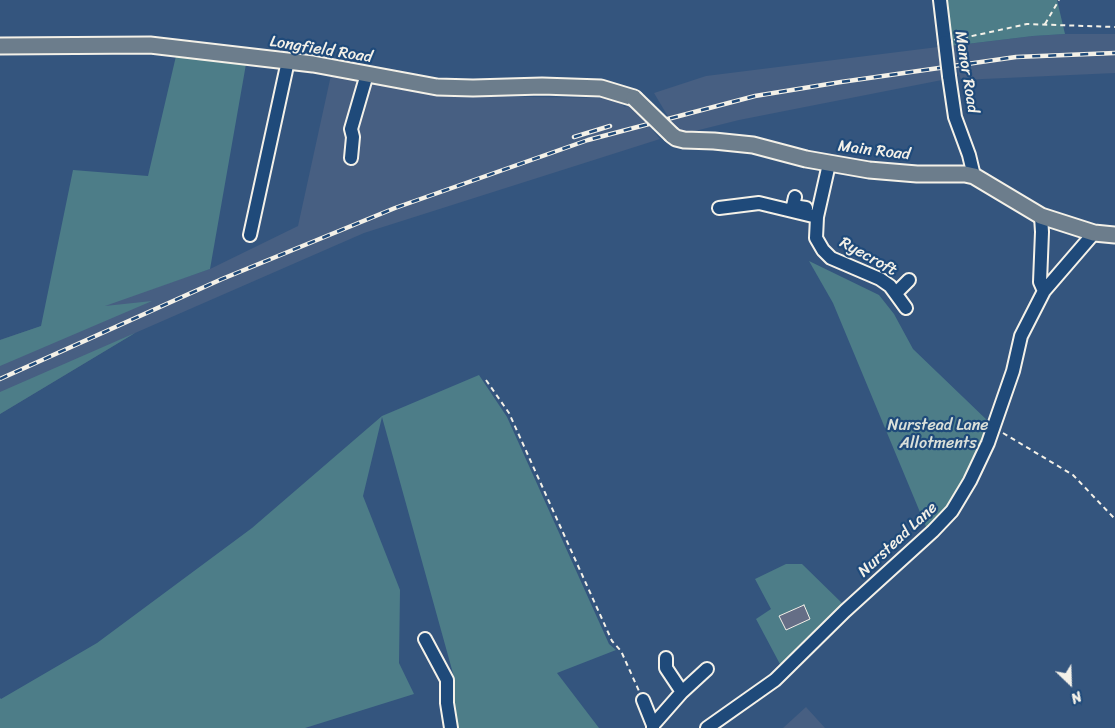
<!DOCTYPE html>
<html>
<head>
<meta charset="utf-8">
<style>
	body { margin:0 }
	#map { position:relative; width:1115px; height:728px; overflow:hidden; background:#34557e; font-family:Sriracha,sans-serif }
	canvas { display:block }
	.north { position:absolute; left:1045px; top:658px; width:50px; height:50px; -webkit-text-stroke:4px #1f4a7a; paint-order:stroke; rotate:156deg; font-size:14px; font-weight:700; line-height:20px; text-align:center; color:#f4f1e8 }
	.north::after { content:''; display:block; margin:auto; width:18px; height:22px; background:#f4f1e8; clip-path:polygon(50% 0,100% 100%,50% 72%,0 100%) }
</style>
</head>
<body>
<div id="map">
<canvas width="1115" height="728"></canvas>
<div class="north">N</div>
</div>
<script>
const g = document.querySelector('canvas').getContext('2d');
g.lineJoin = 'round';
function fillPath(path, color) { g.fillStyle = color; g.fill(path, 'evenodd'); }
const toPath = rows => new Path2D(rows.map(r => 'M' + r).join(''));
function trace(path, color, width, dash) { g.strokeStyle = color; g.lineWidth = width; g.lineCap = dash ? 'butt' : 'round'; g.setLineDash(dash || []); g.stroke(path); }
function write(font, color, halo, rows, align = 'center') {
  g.font = font + ' Sriracha,sans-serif'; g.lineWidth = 4.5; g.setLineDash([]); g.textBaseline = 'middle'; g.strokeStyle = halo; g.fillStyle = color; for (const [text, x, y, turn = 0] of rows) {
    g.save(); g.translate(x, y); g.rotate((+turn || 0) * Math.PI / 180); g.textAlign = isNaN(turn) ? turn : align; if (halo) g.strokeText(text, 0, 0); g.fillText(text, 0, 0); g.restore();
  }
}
const built = toPath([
	[1065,34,1115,34,1115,73,961,80,950,46,1033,36],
	[938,47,942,80,739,120,679,135,654,93,706,76],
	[331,75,450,96,613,98,625,107,631,105,660,139,364,233,135,333,0,414,0,340,210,269,298,226],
	[806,707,825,728,783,728]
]);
const green = toPath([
	[945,0,1057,0,1065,34,1033,36,950,46,952,38],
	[176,56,246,64,210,269,105,306,152,301,0,366,0,340,41,326,73,170,148,176],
	[809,261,879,295,894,314,913,349,989,422,982,447,953,500,927,529,833,303],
	[135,333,0,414,0,392],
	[479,375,507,417,609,644,616,650,557,673,599,728,453,728,454,677,382,417,363,496,400,590,399,663,414,694,305,728,0,728,0,698,1,699,97,643,252,528,382,416],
	[786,564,802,564,845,606,781,666,756,619,771,609,755,579],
	[803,605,810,619,786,630,779,616,788,612,791,618,799,614,796,608]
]);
const building = toPath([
	[804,605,810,619,786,630,779,616,804,605]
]);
const path = toPath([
	[1045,24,1059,0],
	[954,40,1027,24,1115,27],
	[486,380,509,413,612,641,621,651,639,691],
	[1003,433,1073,475,1115,519]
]);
const minor = toPath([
	[940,0,945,42],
	[949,76,955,117,969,155,974,176],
	[351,158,353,137,351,129,367,74],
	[829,164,817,217,816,238,823,250,831,258,880,279,890,286,906,308],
	[795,197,793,206,806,208],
	[719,208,759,203,817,217],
	[250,235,288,61],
	[1044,291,1094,233],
	[896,293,909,280],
	[425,639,447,680,447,703,451,728],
	[666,658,666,668,682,692],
	[643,700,653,725],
	[653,728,653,725,682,692,707,669],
	[707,728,775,680,845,611,933,531,952,511,970,481,988,443,1013,371,1021,336,1044,291,1040,282,1042,232,1041,216]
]);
const major = toPath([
	[0,46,150,45,313,64,437,87,473,88,542,86,601,88,634,98],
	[672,135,676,138,684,140,714,141,753,145,806,159,869,170,917,174,965,174,974,176,1041,216,1094,233,1115,235]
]);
const rail = toPath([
	[574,137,610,126],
	[0,379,222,279,395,208,588,140,755,96,841,82,1016,57,1115,53]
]);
const minorBridge = toPath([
	[945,42,949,76]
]);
const majorBridge = toPath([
	[634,98,672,135]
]);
const streetNames = [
	["Longfield Road",321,50,9],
	["Manor Road",966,72,81],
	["Main Road",874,151,7],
	["Ryecroft",868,257,29],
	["Nurstead Lane",898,540,-43]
];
const parkNames = [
	["Nurstead Lane",938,426],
	["Allotments",938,444]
];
fillPath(built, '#475f82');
fillPath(green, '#4d7d88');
fillPath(building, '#656e86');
trace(building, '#f4f1e8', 1);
trace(minor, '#f4f1e8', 16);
trace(major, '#f4f1e8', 19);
trace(path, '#f4f1e8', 2, [5, 4]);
trace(minor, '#1f4a7a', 12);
trace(major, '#6c7d8c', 15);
trace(rail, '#f4f1e8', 4.5);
trace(rail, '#1f4a7a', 2.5, [8]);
trace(minorBridge, '#f4f1e8', 16, []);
trace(majorBridge, '#f4f1e8', 19, []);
trace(minorBridge, '#1f4a7a', 12);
trace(majorBridge, '#6c7d8c', 15);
write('16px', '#f4f1e8', '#1f4a7a', streetNames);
write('16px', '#dbe0da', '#1f4a7a', parkNames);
</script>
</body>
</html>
